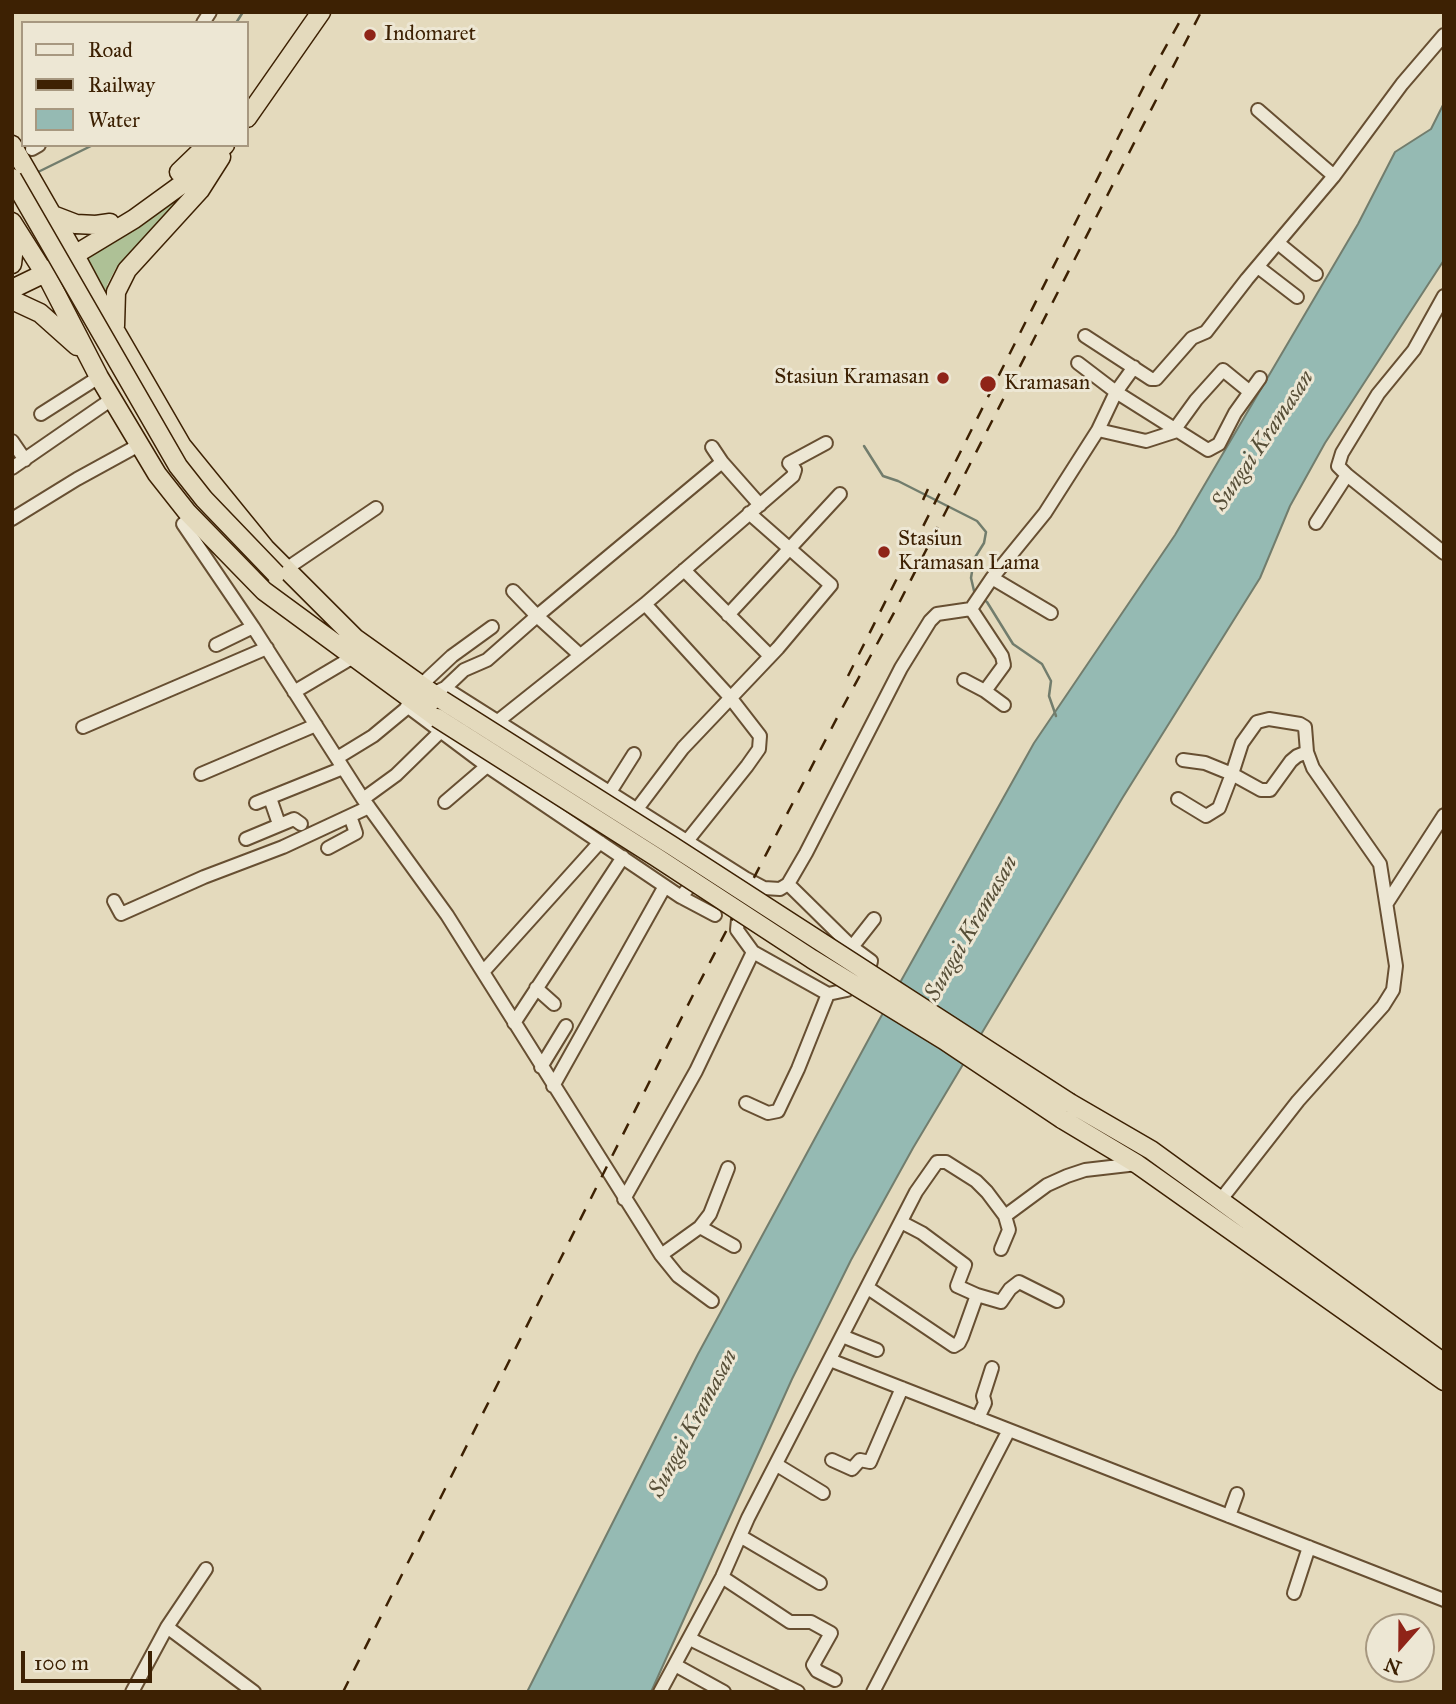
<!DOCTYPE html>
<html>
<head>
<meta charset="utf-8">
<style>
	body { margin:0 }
	#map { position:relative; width:1456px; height:1704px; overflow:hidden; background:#e4dabd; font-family:"IM FELL Great Primer",serif }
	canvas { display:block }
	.frame { position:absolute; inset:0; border:14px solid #3d2103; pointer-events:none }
	.legend { position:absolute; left:21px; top:21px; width:228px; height:126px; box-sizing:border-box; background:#ede7d4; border:2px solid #a79880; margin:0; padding:9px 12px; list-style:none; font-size:21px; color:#3d2103 }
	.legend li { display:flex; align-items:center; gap:14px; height:35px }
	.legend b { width:35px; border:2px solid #a79880 }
	.north { position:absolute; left:1365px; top:1613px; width:70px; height:70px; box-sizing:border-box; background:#ede7d4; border:2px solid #a79880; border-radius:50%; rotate:201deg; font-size:19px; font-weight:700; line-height:28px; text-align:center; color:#3d2103 }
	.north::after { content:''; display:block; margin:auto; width:24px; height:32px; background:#8f2418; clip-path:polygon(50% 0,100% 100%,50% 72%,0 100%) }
	.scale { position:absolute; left:21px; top:1651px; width:131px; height:32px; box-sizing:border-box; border:4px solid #3d2103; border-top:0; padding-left:9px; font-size:21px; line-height:24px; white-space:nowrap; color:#3d2103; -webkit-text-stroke:5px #ede7d4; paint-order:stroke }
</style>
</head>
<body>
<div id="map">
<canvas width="1456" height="1704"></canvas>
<div class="frame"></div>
<ul class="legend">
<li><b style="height:9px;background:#ede7d4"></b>Road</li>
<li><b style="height:9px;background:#3d2103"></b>Railway</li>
<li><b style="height:19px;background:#95bab3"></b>Water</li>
</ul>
<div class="north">N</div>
<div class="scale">100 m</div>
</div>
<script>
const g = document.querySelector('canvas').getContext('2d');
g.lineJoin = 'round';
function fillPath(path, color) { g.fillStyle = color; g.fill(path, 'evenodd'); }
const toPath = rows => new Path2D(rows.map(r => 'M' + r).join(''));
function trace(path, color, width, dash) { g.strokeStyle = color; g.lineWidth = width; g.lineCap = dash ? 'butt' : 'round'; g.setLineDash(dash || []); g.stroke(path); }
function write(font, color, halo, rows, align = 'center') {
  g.font = font + ' "IM FELL Great Primer",serif'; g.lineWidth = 6; g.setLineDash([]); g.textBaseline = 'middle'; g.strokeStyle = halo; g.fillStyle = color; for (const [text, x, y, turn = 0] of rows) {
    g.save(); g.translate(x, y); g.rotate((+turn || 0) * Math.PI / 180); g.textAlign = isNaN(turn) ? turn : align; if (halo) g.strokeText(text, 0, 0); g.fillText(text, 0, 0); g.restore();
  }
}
const green = toPath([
	[209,166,181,203,116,268,107,285,106,304,83,257]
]);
const water = toPath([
	[1444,103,1444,260,1325,443,1290,506,1260,578,1123,797,913,1148,851,1260,792,1379,651,1692,527,1692,698,1354,878,1022,1034,743,1175,535,1358,224,1395,152,1431,129,1444,103]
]);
const stream = toPath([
	[236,23,243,12],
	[36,173,93,145],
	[864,446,883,476,898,481,977,521,986,532,984,543,974,559,971,578,975,595],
	[981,598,987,602,1013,644,1042,664,1051,681,1049,696,1056,716]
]);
const minor = toPath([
	[203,23,210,12],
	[1258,110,1334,176],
	[32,149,39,145],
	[1278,243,1316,274],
	[1258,267,1297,297],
	[1085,336,1151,379,1156,379,1192,338,1206,332,1247,279,1334,176,1402,84,1444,35],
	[1078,363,1116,392,1208,450,1219,444,1235,413,1260,378],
	[41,414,99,377],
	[1175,429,1196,400,1223,370,1250,392],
	[1098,430,1116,392,1134,367],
	[12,441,25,460],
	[722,462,760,505],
	[12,468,112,399],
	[1347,475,1444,553],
	[192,517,183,524,253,627,363,799,447,915,661,1255,678,1276,712,1301],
	[12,519,77,479,139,445],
	[1316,523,1347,475,1338,466,1342,453,1378,394,1414,350,1444,296],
	[286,569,376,508],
	[684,570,770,656],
	[992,578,1051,613],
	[513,591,537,616,722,462,712,447],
	[645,604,729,696,760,736,759,749,747,766,687,841],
	[728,615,840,494],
	[216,645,253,627],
	[964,680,985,691,1004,665,1002,656,971,609],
	[420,686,452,656,492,627],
	[445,688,464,670,487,660,537,616,580,655],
	[985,691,1004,705],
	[294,692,348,660],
	[432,694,445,688,745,878,764,888,780,889,788,884,806,853,901,668,930,621,937,614,971,609,992,578,1045,513,1098,430,1146,441,1177,431],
	[407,706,487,766,681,897,697,877],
	[498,721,645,604,793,476,795,470,789,463,826,443],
	[83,727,267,648],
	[337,758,373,736,408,707],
	[1183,760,1205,763,1232,774,1242,743,1257,722,1269,719,1300,724,1305,727,1307,752,1313,768,1380,864,1396,966,1393,990,1383,1006,1298,1101,1219,1202],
	[201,774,316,725],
	[610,792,634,754],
	[270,798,279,824],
	[363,799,396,775,440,732],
	[1178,799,1206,816,1219,808,1232,774,1261,790,1270,790,1291,761,1297,756,1307,752],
	[445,802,487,766],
	[256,803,343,768],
	[637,809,683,748,778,648,831,585,749,513],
	[246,839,294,819,301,824],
	[328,848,356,833,350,816],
	[788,884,852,947,871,961,869,969,857,983,847,990,828,994],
	[681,897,715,915],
	[114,901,121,914,204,877,283,847,369,807],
	[1387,903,1444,815],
	[743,905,738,919,737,930,753,952,828,994,798,1069,778,1111,768,1113,746,1103],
	[852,947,874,919],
	[483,972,600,842],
	[536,988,554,1004],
	[514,1023,623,857],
	[541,1067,566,1026],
	[553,1086,665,886],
	[624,1199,696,1071,753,952],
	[1005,1216,1047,1185,1067,1176,1085,1170,1137,1164],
	[901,1222,922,1233,965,1265,957,1286,977,1295],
	[700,1227,734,1246],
	[661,1255,700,1227,710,1214,728,1168],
	[868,1288,954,1346,959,1343,962,1337,977,1295,1001,1302,1010,1289,1019,1282,1057,1301],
	[842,1336,877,1350],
	[830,1360,1444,1600],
	[978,1418,985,1403,983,1396,992,1368],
	[832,1460,852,1469,860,1460,870,1462,902,1388],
	[777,1465,823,1493],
	[1229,1516,1237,1494],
	[740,1536,820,1583],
	[722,1577,790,1622,811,1622,831,1633,813,1665,817,1671,835,1680],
	[1294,1593,1309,1547],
	[167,1627,254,1692],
	[690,1639,798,1692],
	[675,1665,724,1692],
	[132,1692,167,1627,206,1569],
	[660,1692,722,1577,748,1518,916,1192,937,1162,946,1162,976,1181,987,1192,1005,1216,1009,1230,1001,1249],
	[873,1692,1009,1430]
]);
const highway = toPath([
	[247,118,321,12],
	[12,145,70,246,116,332,182,446,265,548,356,639],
	[179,172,207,145],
	[50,214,76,224,96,225,110,223],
	[12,222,50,282,99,377,157,474,187,512,264,591,437,718],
	[12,264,16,229],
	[12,289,43,274,134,219,185,182,225,145],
	[12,300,40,313,77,346],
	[115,326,116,292,127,270,200,190,221,157],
	[348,633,442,700],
	[1070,1103,1151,1150,1444,1363],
	[1062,1119,1137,1164,1444,1381]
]);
const rail = toPath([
	[923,500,928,489],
	[848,676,1145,84,1185,12],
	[343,1692,694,993,839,714,896,609,1201,12]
]);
const highwayBridge = toPath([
	[12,178,178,466,204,499,276,574],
	[442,700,671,845,1070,1103],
	[437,718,656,857,812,959,944,1040,1062,1119]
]);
const markers = [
	[370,35,7,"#8f2418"],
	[943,378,7,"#8f2418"],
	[988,384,9,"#8f2418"],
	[884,552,7,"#8f2418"]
];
const poiNames = [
	["Indomaret",384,35],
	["Stasiun Kramasan",929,378,"right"],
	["Kramasan",1004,384],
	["Stasiun",898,540],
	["Kramasan Lama",898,564]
];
const waterNames = [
	["Sungai Kramasan",1264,441,-56],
	["Sungai Kramasan",972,929,-60],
	["Sungai Kramasan",694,1424,-62]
];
fillPath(green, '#aec196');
fillPath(water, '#95bab3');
trace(water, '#727d6d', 2);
trace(stream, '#727d6d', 2.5);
trace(minor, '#674f32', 16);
trace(highway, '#3d2103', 21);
trace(minor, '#ede7d4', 12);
trace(highway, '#e4dabd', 18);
trace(rail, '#3d2103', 2.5, [12, 12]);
trace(highwayBridge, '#3d2103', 21, []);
trace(highwayBridge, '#e4dabd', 18);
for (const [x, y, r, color] of markers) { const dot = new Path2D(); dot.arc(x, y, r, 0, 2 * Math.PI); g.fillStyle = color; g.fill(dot); trace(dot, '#ede7d4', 2.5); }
write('21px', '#3d2103', '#ede7d4', poiNames, 'left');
write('italic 23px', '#574f38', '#ede7d4', waterNames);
</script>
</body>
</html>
